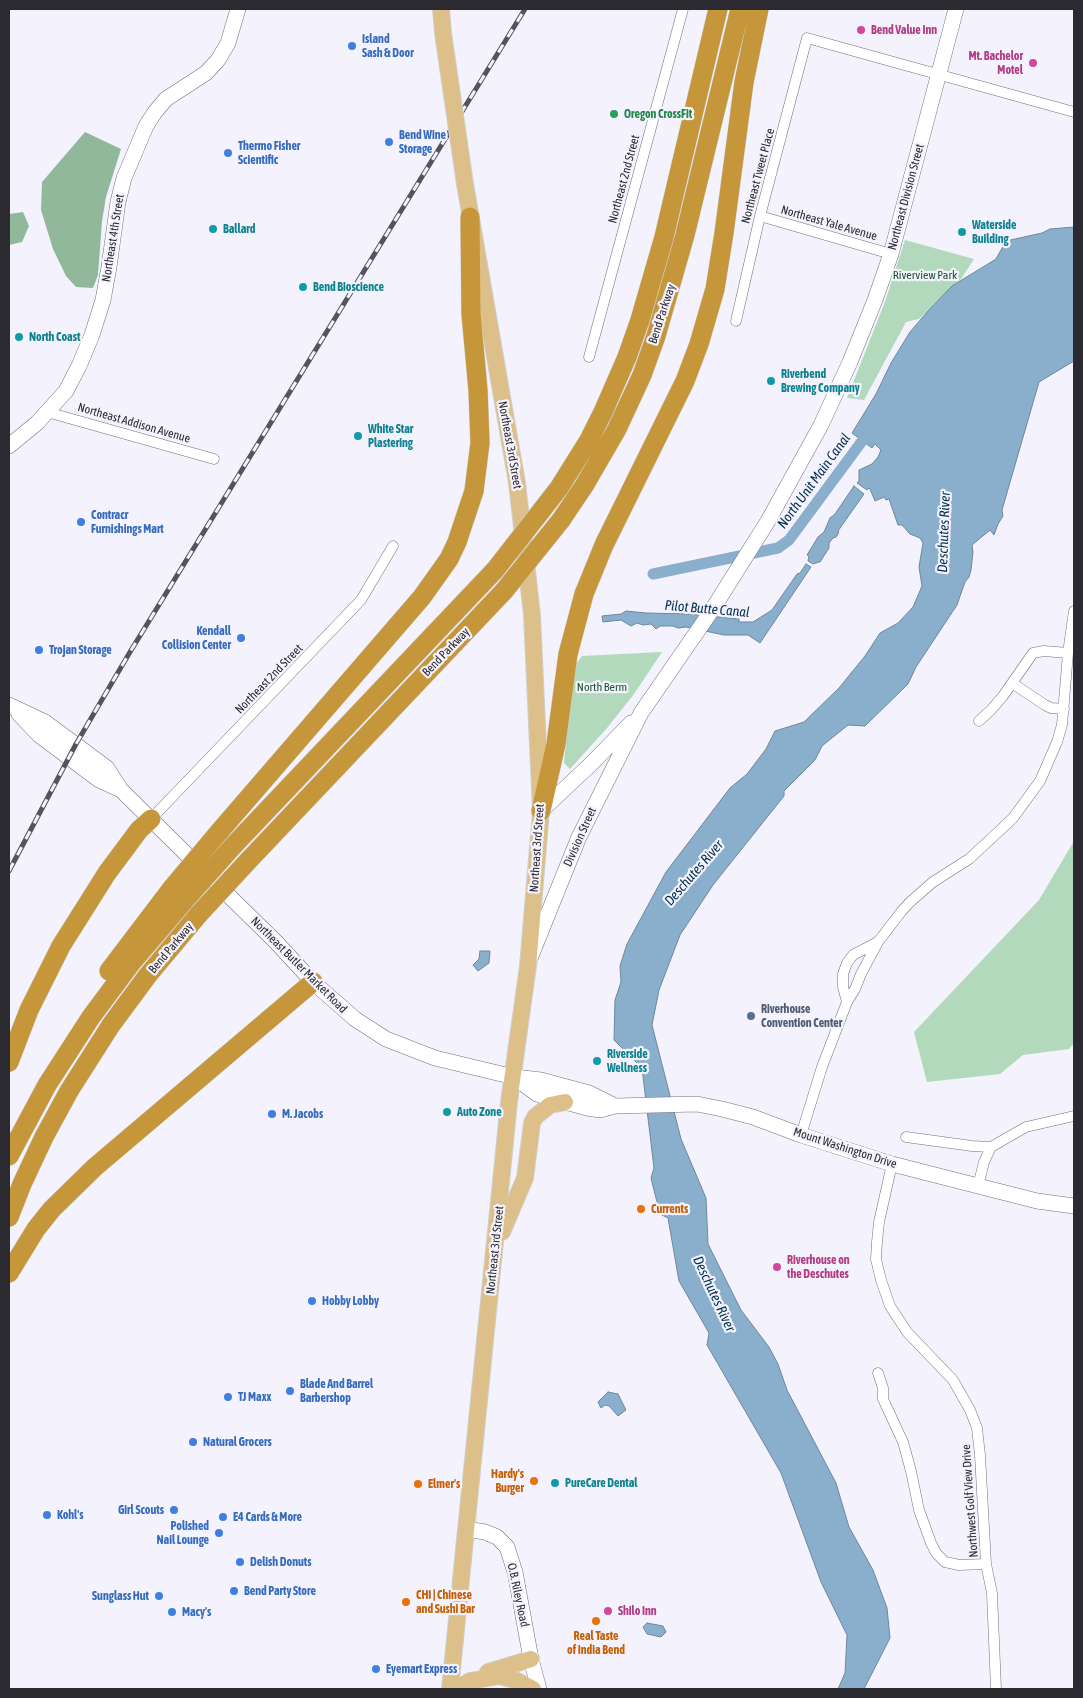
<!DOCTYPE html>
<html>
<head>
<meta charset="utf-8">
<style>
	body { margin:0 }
	#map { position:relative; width:1083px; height:1698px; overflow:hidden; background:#f4f2fc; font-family:"Asap Condensed",sans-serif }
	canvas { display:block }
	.frame { position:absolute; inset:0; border:10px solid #2b2a30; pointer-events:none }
</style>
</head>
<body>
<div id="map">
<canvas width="1083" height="1698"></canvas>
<div class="frame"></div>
</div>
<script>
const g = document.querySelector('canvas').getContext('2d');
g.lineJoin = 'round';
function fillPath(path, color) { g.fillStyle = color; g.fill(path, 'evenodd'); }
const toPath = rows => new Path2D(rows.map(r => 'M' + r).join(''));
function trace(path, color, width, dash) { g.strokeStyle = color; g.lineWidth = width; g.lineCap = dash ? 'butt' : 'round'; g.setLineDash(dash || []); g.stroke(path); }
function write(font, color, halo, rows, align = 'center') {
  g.font = font + ' "Asap Condensed",sans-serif'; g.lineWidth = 4.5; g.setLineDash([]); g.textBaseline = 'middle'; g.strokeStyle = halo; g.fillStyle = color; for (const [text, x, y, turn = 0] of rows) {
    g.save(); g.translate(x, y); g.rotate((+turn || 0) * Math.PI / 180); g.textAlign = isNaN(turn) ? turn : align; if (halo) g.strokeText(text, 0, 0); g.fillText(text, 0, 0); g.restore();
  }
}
const green = toPath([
	[905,240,974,259,961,279,919,319,906,322,864,400,847,398,885,302],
	[662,652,634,694,607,728,570,769,564,763,573,668,582,656],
	[1074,841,1074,1043,1069,1049,1023,1055,1000,1074,927,1082,914,1032,1039,900]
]);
const forest = toPath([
	[85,132,121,149,106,197,102,221,98,275,93,288,76,287,66,276,53,249,41,210,42,182],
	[23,212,29,226,22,242,9,245,9,214]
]);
const water = toPath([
	[1074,227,1074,361,1039,382,1002,510,1003,516,998,524,994,535,990,530,972,545,973,552,971,570,969,577,965,582,957,605,916,667,908,684,865,726,848,725,822,746,815,760,784,791,784,796,713,885,680,935,659,990,652,1025,681,1139,706,1198,708,1244,741,1310,769,1347,778,1364,787,1390,836,1483,849,1527,873,1570,887,1608,890,1638,864,1689,838,1689,845,1673,847,1635,821,1582,781,1473,707,1345,709,1333,679,1281,668,1218,660,1214,651,1178,654,1168,642,1068,614,1040,615,1000,621,982,620,966,627,944,666,872,730,788,747,774,766,749,775,731,804,722,839,688,865,656,880,633,898,623,913,607,922,586,919,567,923,543,920,538,910,534,902,525,898,525,889,499,886,500,884,497,875,501,870,489,869,488,867,490,857,483,859,481,859,470,872,464,878,457,881,450,875,444,872,448,852,433,876,394,891,363,910,332,928,311,952,286,996,259,1006,241,1042,233,1050,229,1074,227],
	[854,486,864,494,838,531,839,532,836,537,833,538,829,543,829,548,820,562,819,562,813,564,808,561,809,556,807,555,818,537,824,532,830,518,835,514,854,486],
	[806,564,811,567,760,643,748,635,724,635,686,627,678,628,673,626,660,626,656,629,651,624,643,625,637,623,631,626,621,620,603,622,602,616,621,614,626,611,646,613,689,614,739,619,739,622,753,622,772,610,797,574,800,573,806,564],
	[480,951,490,951,489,963,478,971,473,965,479,959,480,951],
	[608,1392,618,1394,626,1410,618,1416,609,1406,605,1405,601,1408,598,1402,608,1392],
	[647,1623,663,1626,666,1632,661,1637,647,1634,643,1627,647,1623]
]);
const canal = toPath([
	[653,574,778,548,789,540,871,429]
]);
const street = toPath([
	[760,216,891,254],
	[736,321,760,216,807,38,1074,112],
	[589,357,683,9],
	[47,412,214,459],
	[1012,683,1045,705,1051,708,1064,709],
	[979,721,991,710,1003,696,1033,653,1044,651,1068,653],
	[151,819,361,600,393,546],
	[847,1002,843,987,843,974,847,963,853,955,878,942],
	[801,1135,822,1067,847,1002,855,989,861,974,878,942,901,912,910,902,933,882,969,859,995,835,1013,818,1040,781,1057,742,1062,725,1068,653,1074,611],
	[906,1137,972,1146,991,1147],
	[892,1164,879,1222,877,1242,876,1259,881,1280,890,1306,907,1332,953,1380,970,1410,977,1428,980,1455,986,1564,992,1593,996,1689],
	[978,1186,984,1162,991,1147,1026,1127,1074,1116],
	[878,1373,883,1388,883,1399,903,1442,911,1471,919,1510,931,1543,936,1553,945,1562,959,1565,986,1564]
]);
const secondary = toPath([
	[9,446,37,423,66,391,79,366,92,335,103,300,109,267,118,202,124,178,146,126,155,112,166,99,206,73,218,60,228,43,238,9],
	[9,705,45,722,107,768,121,790,276,942,313,982,355,1019,386,1039,435,1058,514,1077,541,1080,589,1093,615,1106],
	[19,714,39,735,99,780,121,790],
	[541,811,590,765,631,723],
	[531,956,579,837,641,713,712,610,768,521,821,425,850,362,875,300,891,254,956,9],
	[515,1078,537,1094,587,1108,600,1110,615,1106,697,1104,722,1109,753,1117,801,1135,892,1164,1037,1201,1074,1206],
	[466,1529,485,1532,497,1537,507,1547,515,1572,531,1659,539,1689]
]);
const primary = toPath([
	[441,9,443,33],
	[502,1232,525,1178,532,1123,535,1117,550,1105,565,1102],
	[488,1672,531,1659],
	[450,1689,509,1102,528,966,541,811,532,615,517,483,465,184],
	[458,1689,470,1681,499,1676,515,1680,533,1689]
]);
const highway = toPath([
	[559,488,589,440,603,412,627,357,640,320,664,237,718,9],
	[561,520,584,486,617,429,642,375,656,336,685,235,740,9],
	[541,811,556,744,568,654,584,594,604,545,685,381,699,344,715,289,724,233,744,82,759,9],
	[219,832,422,597,449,559,457,542,474,491,480,443,478,390,471,314,470,217],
	[233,846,495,570],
	[248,861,504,591],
	[109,971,172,888],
	[9,1062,29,1010,61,946,107,873,139,830,151,819],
	[9,1156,47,1085,91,1017,132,962,185,900],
	[9,1217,22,1184,44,1137,69,1091,111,1025,148,975,199,914],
	[9,1273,36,1229,52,1209,95,1167,313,982]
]);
const rail = toPath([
	[9,871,76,744,130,652,525,9]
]);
const primaryBridge = toPath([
	[443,33,465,184]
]);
const highwayBridge = toPath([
	[495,570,559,488],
	[504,591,561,520],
	[172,888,219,832],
	[185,900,233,846],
	[199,914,248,861]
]);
const markers = [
	[861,30,5,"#d1479c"],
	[352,46,5,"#3f7fe0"],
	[1033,63,5,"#d1479c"],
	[614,114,5,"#2e9e5b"],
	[389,142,5,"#3f7fe0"],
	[228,153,5,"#3f7fe0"],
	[213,229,5,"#0f9aa8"],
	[962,232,5,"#0f9aa8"],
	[303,287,5,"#0f9aa8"],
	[19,337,5,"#0f9aa8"],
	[771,381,5,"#0f9aa8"],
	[358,436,5,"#0f9aa8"],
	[81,522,5,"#3f7fe0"],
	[241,638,5,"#3f7fe0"],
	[39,650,5,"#3f7fe0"],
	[751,1016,5,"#5c6f8a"],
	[597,1061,5,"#0f9aa8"],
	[447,1112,5,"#0f9aa8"],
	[272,1114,5,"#3f7fe0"],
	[641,1209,5,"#e8710a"],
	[777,1267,5,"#d1479c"],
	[312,1301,5,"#3f7fe0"],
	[290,1391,5,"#3f7fe0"],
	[228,1397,5,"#3f7fe0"],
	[193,1442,5,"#3f7fe0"],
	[534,1481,5,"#e8710a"],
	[555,1483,5,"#0f9aa8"],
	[418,1484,5,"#e8710a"],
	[174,1510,5,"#3f7fe0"],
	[47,1515,5,"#3f7fe0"],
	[223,1517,5,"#3f7fe0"],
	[219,1533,5,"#3f7fe0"],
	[240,1562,5,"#3f7fe0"],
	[234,1591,5,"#3f7fe0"],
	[159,1596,5,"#3f7fe0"],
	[406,1602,5,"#e8710a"],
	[608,1611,5,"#d1479c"],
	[172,1612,5,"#3f7fe0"],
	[596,1621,5,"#e8710a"],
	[376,1669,5,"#3f7fe0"]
];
const hotelNames = [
	["Bend Value Inn",871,30],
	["Mt. Bachelor",1023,56,"right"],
	["Motel",1023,70,"right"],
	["Riverhouse on",787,1260],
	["the Deschutes",787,1274],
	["Shilo Inn",618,1611]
];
const shopNames = [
	["Island",362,39],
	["Sash & Door",362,53],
	["Bend Wine",399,135],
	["Storage",399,149],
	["Thermo Fisher",238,146],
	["Scientific",238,160],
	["Contracr",91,515],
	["Furnishings Mart",91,529],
	["Kendall",231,631,"right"],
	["Collision Center",231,645,"right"],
	["Trojan Storage",49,650],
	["M. Jacobs",282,1114],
	["Hobby Lobby",322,1301],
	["Blade And Barrel",300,1384],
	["Barbershop",300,1398],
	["TJ Maxx",238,1397],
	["Natural Grocers",203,1442],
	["Girl Scouts",164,1510,"right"],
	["Kohl's",57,1515],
	["E4 Cards & More",233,1517],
	["Polished",209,1526,"right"],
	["Nail Lounge",209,1540,"right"],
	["Delish Donuts",250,1562],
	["Bend Party Store",244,1591],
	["Sunglass Hut",149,1596,"right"],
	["Macy's",182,1612],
	["Eyemart Express",386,1669]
];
const leisureNames = [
	["Oregon CrossFit",624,114]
];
const streetNames = [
	["Northeast Tweet Place",758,176,-75],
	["Northeast 2nd Street",624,179,-75],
	["Northeast Division Street",906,197,-75],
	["Northeast Yale Avenue",829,223,16],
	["Northeast 4th Street",113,238,-81],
	["Bend Parkway",662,314,-72],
	["Northeast Addison Avenue",134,423,16],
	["Northeast 3rd Street",510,445,80],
	["Bend Parkway",446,652,-46],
	["Northeast 2nd Street",269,679,-46],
	["Division Street",580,837,-66],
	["Northeast 3rd Street",537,848,-86],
	["Bend Parkway",171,948,-50],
	["Northeast Butler Market Road",299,965,45],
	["Mount Washington Drive",845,1148,18],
	["Northeast 3rd Street",495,1250,-84],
	["Northwest Golf View Drive",970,1501,-94],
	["O.B. Riley Road",518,1595,78]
];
const cultureNames = [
	["Waterside",972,225],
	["Building",972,239],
	["Ballard",223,229],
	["Bend Bioscience",313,287],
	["North Coast",29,337],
	["Riverbend",781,374],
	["Brewing Company",781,388],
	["White Star",368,429],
	["Plastering",368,443],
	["Riverside",607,1054],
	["Wellness",607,1068],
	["Auto Zone",457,1112],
	["PureCare Dental",565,1483]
];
const parkNames = [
	["Riverview Park",925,275],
	["North Berm",602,687]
];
const serviceNames = [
	["Riverhouse",761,1009],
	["Convention Center",761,1023]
];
const foodNames = [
	["Currents",651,1209],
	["Hardy's",524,1474,"right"],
	["Burger",524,1488,"right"],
	["Elmer's",428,1484],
	["CHI | Chinese",416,1595],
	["and Sushi Bar",416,1609],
	["Real Taste",596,1636,"center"],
	["of India Bend",596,1650,"center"]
];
const waterNames = [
	["North Unit Main Canal",814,481,-54],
	["Deschutes River",944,532,-88],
	["Pilot Butte Canal",707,609,5],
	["Deschutes River",694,873,-49],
	["Deschutes River",714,1294,65]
];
fillPath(green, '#b2d9bb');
fillPath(forest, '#91b89a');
fillPath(water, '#89afcd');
trace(water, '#6d879e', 1);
trace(canal, '#89afcd', 11);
trace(street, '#736f7f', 11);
trace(secondary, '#736f7f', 16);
trace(primary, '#d0d0d1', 18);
trace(highway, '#d0d0d1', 20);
trace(street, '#fff', 10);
trace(secondary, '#fff', 15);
trace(primary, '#ddc089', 16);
trace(highway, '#c6963a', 19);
trace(rail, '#55545b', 5);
trace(rail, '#f4f2fc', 3, [9]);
trace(primaryBridge, '#d0d0d1', 18, []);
trace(highwayBridge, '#d0d0d1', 20, []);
trace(primaryBridge, '#ddc089', 16);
trace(highwayBridge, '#c6963a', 19);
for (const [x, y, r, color] of markers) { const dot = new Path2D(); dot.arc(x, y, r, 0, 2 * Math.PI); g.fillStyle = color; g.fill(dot); trace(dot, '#f4f2fc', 2); }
write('bold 12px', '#b23c85', '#f4f2fc', hotelNames, 'left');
write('bold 12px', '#366cbe', '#f4f2fc', shopNames, 'left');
write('bold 12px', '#27864d', '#f4f2fc', leisureNames, 'left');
write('12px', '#2b2a30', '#f4f2fc', streetNames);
write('bold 12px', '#0d838f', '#f4f2fc', cultureNames, 'left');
write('12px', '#17552e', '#f4f2fc', parkNames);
write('bold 12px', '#4e5e75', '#f4f2fc', serviceNames, 'left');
write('bold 12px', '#c56008', '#f4f2fc', foodNames, 'left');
write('italic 14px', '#00314e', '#f4f2fc', waterNames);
</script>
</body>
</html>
